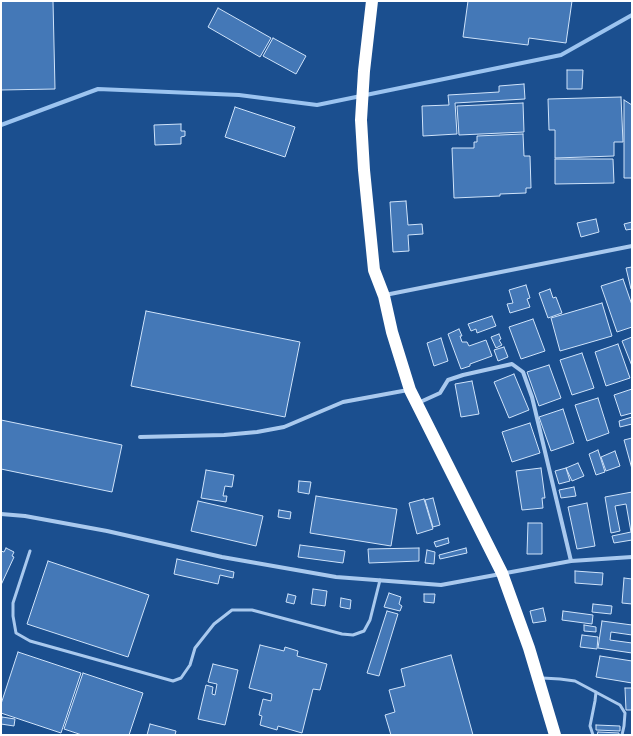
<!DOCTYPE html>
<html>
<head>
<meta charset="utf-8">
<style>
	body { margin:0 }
	#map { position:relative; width:633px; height:736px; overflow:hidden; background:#1b4f8f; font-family:Signika,sans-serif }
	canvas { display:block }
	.frame { position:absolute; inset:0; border:2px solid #fff; pointer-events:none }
</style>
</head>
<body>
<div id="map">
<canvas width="633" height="736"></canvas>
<div class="frame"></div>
</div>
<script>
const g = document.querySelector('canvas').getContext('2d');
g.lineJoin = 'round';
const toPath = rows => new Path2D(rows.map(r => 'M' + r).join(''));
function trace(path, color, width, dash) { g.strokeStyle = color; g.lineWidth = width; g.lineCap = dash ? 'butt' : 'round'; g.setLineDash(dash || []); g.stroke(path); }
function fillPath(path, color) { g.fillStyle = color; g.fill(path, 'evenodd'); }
const stream = toPath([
	[1,125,98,89,239,95,317,105,561,55,632,15]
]);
const building = toPath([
	[1,1,53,1,55,89,1,90,1,1],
	[468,1,572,1,566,43,529,38,528,45,463,37,468,1],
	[218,8,271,38,260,57,208,27,218,8],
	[273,38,306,56,296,74,263,56,273,38],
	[567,70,583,70,582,89,567,89,567,70],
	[524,84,525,99,455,103,457,134,423,136,422,106,449,105,448,95,499,92,499,86,524,84],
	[621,97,623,142,614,142,614,156,555,158,555,130,549,130,548,99,621,97],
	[624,100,632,105,632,178,624,178,624,100],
	[523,103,524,132,459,135,457,106,523,103],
	[235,107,295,127,285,157,225,137,235,107],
	[181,124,181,131,185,131,185,136,181,137,181,144,155,145,154,125,181,124],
	[523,134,524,156,530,156,531,188,526,188,526,193,500,194,500,196,454,198,452,148,474,148,474,142,477,142,477,136,523,134],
	[555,159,613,159,614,183,555,184,555,159],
	[406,201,408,225,422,224,423,234,408,235,409,251,393,252,390,202,406,201],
	[596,219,599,232,581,237,577,223,596,219],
	[632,222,632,229,626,230,624,224,632,222],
	[632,267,632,289,631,289,626,268,632,267],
	[623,279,632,305,632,327,617,332,601,286,623,279],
	[526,285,530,298,527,299,530,307,510,313,507,304,513,303,509,290,526,285],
	[550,289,553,298,556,297,562,313,548,318,539,293,550,289],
	[602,303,612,336,560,351,551,318,602,303],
	[146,311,300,342,285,417,131,386,146,311],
	[492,316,496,326,477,333,476,329,471,331,468,324,492,316],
	[533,319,545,351,521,359,509,327,533,319],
	[459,329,462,336,460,336,462,342,467,342,469,346,486,340,492,356,470,364,470,366,461,369,448,334,459,329],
	[499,334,501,339,499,340,502,345,496,348,491,337,499,334],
	[632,337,632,366,622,341,632,337],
	[441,338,448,361,434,366,427,343,441,338],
	[618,344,630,378,606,386,595,352,618,344],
	[504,347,508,357,498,361,494,350,504,347],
	[582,353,594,388,572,395,560,360,582,353],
	[549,365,561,398,539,406,527,372,549,365],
	[514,374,529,410,509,418,494,382,514,374],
	[472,381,479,414,461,417,455,384,472,381],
	[632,389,632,413,621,416,614,395,632,389],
	[598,398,609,433,587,441,575,405,598,398],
	[563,409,574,443,551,451,539,417,563,409],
	[632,417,632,424,620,427,619,421,632,417],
	[1,420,122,445,112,492,1,469,1,420],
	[530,423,540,453,512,462,502,432,530,423],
	[632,438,632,469,624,440,632,438],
	[598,450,605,472,596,475,589,454,598,450],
	[615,451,620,466,606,471,601,457,615,451],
	[578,463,584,476,572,481,566,468,578,463],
	[541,468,545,498,542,498,543,508,522,510,516,471,541,468],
	[566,468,570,481,559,484,555,471,566,468],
	[206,470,234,475,232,487,225,486,223,496,227,496,226,502,201,498,206,470],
	[299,481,311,482,309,494,298,492,299,481],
	[574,487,576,496,561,498,559,490,574,487],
	[632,492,632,540,614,543,612,536,631,532,626,504,615,506,620,531,611,533,605,497,632,492],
	[316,496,397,509,391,546,310,533,316,496],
	[433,498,440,525,433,527,425,500,433,498],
	[424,499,433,529,417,534,409,503,424,499],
	[198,501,263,516,256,546,191,531,198,501],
	[587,503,595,546,577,549,568,507,587,503],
	[279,510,291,512,290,519,278,517,279,510],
	[528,523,542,523,542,554,527,554,528,523],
	[448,538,449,543,436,547,434,542,448,538],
	[300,545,345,551,343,563,298,557,300,545],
	[6,548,14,552,12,556,14,557,1,585,1,551,4,552,6,548],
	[419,548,419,561,369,563,368,549,419,548],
	[466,548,467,553,440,559,439,555,466,548],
	[427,550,435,552,434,564,425,563,427,550],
	[177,559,234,572,233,578,220,575,218,584,174,574,177,559],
	[48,561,149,595,128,657,27,624,48,561],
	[575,571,603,573,602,585,575,583,575,571],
	[624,578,632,579,632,604,622,603,624,578],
	[313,589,327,591,325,606,311,604,313,589],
	[389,593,401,597,399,604,402,606,400,611,384,607,389,593],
	[288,594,296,596,294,604,286,602,288,594],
	[424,594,435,594,434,603,424,602,424,594],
	[341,598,351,600,350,609,340,607,341,598],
	[593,604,612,606,611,614,592,612,593,604],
	[543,608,546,621,533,623,530,611,543,608],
	[387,611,398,614,379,676,367,673,387,611],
	[563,611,593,615,592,624,562,620,563,611],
	[602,621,632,625,632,635,611,632,610,640,632,643,632,653,598,648,602,621],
	[584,625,596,627,596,632,584,631,584,625],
	[582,635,598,637,597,649,580,647,582,635],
	[260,645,284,651,285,647,298,651,297,656,327,664,320,690,313,689,302,733,278,726,277,730,260,725,262,716,259,715,263,699,271,701,272,694,249,688,260,645],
	[18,652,81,673,61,733,1,713,1,704,18,652],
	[451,655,473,735,391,735,385,715,395,712,389,690,405,686,401,669,451,655],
	[600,656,632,661,632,683,596,677,600,656],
	[213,664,238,670,225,725,198,719,206,685,213,687,212,694,215,695,217,684,208,682,213,664],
	[83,673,143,693,129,735,82,735,64,729,83,673],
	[625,688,632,688,632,710,626,710,625,688],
	[2,717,15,719,14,726,1,724,2,717],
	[150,724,176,731,175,735,147,735,150,724],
	[596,725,620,726,620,731,596,730,596,725],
	[598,732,619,733,619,735,597,735,598,732]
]);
const lane = toPath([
	[30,551,13,603,13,616,16,633,30,641,173,681,181,678,190,665,195,648,214,624,232,610,252,610,342,634,353,635,364,631,370,620,380,580],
	[542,678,560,679,575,681,620,705,625,713,624,726,622,735],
	[593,735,590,726,595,701,596,692]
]);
const street = toPath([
	[385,295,632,246],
	[418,403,440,393,448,380,463,375,512,364,523,372,532,397,571,561],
	[140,437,224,435,257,432,284,427,343,402,408,390],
	[1,514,25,516,107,531,222,557,336,577,441,585,571,561,632,557]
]);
const highway = toPath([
	[372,1,364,71,361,120,364,170,374,270,384,296,392,332,410,390,502,573,529,648,555,735]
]);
trace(stream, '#9cc4f0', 4);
fillPath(building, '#4478b7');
trace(building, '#cfe3fa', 1);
trace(lane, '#a9c9ee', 3);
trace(street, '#a9c9ee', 4);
trace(highway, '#fff', 12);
</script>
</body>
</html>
